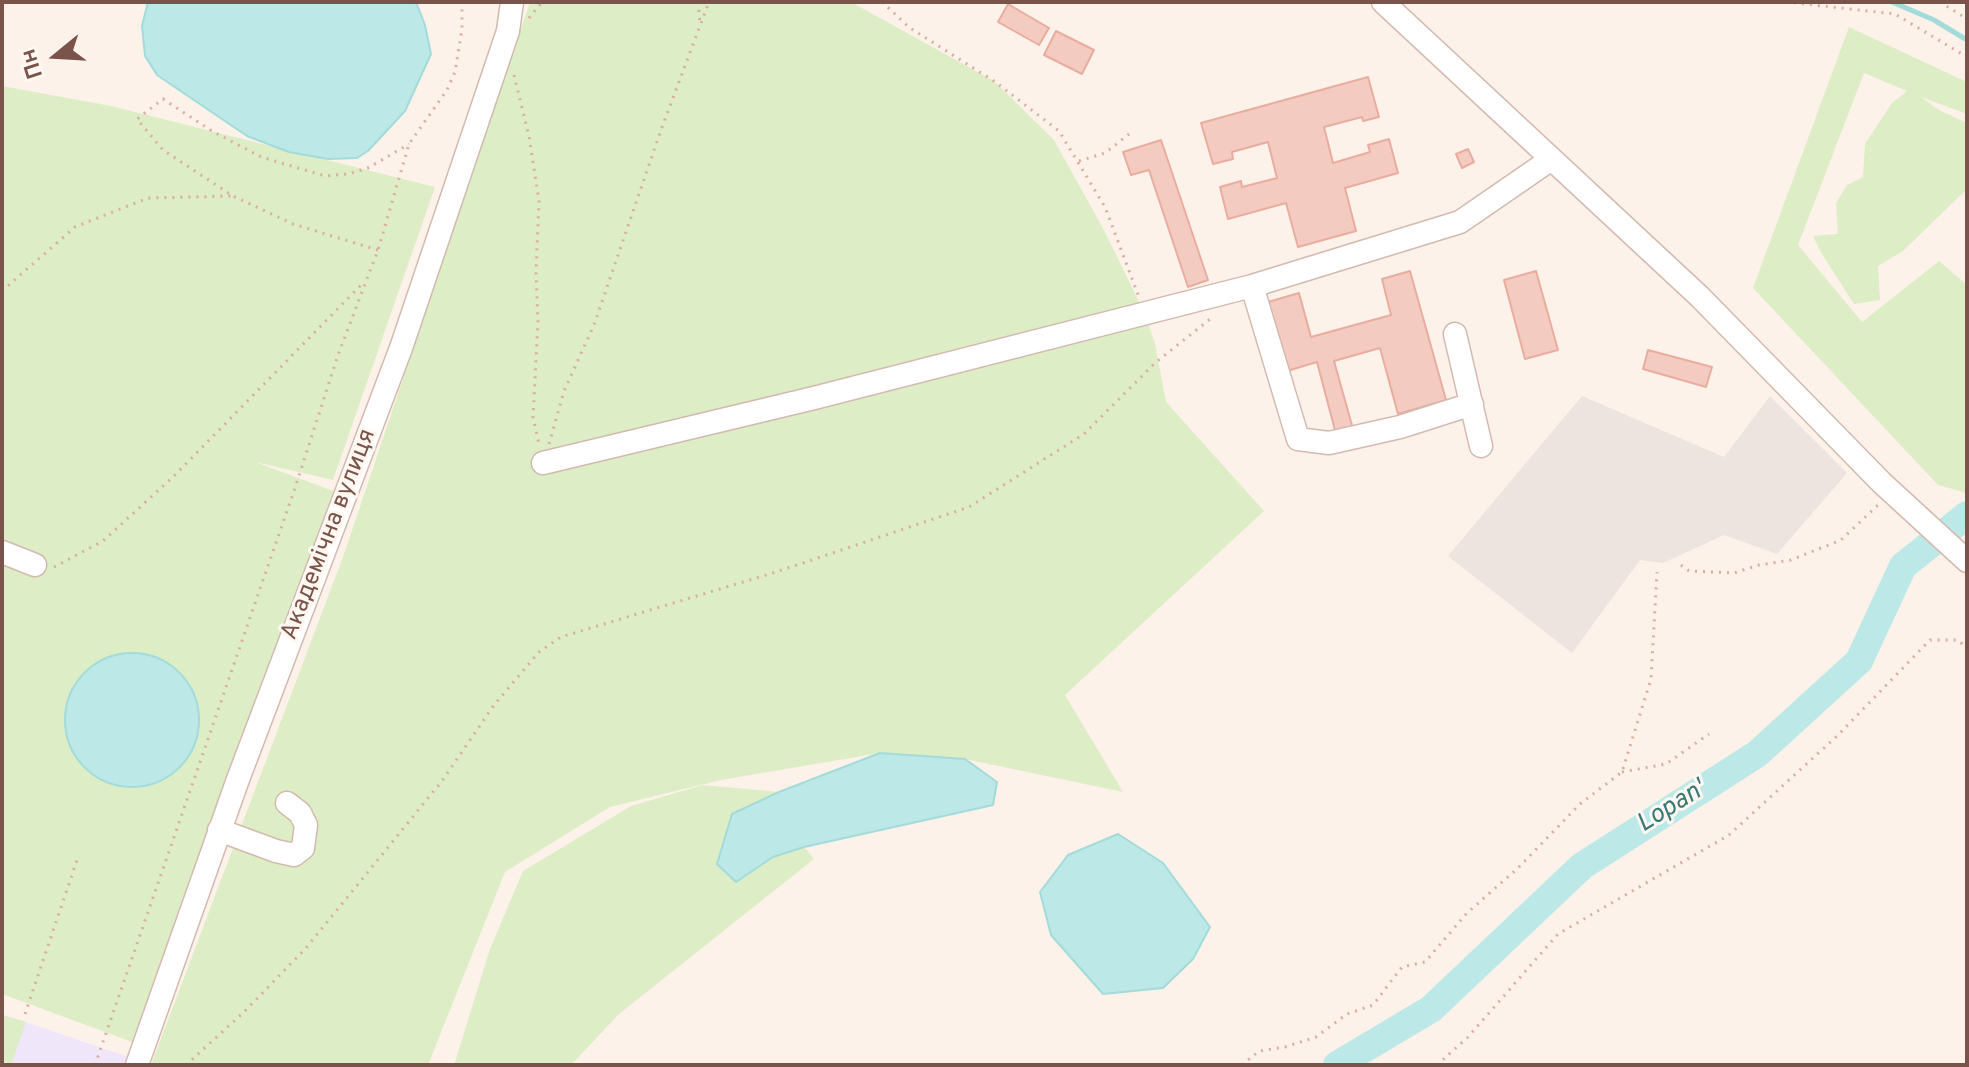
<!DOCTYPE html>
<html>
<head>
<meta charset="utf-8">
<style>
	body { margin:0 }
	#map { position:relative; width:1969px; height:1067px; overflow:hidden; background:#fdf2e9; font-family:Overpass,sans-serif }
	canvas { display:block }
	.frame { position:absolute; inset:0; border:4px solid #7a534b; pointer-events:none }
	.north { position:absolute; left:16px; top:16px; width:80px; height:80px; -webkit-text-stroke:6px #fff7f1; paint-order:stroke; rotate:252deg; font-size:22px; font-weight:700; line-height:32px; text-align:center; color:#7a534b }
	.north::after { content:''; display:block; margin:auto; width:28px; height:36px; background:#7a534b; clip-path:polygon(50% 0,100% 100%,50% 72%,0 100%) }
</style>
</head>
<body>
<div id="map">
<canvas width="1969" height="1067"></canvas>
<div class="frame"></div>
<div class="north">Пн</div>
</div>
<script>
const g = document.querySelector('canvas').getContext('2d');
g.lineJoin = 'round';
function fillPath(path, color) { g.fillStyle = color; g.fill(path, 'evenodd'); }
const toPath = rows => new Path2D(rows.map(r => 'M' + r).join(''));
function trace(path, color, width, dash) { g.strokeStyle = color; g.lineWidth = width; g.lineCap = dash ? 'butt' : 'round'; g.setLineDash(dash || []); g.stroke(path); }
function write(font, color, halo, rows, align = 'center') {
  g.font = font + ' Overpass,sans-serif'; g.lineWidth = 6; g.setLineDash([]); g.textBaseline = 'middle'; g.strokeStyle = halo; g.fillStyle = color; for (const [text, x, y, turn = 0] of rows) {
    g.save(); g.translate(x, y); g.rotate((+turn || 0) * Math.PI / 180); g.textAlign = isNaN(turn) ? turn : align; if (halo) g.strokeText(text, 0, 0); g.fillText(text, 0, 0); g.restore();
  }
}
const industrial = toPath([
	[1582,396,1724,457,1770,396,1847,473,1777,554,1724,535,1663,563,1640,560,1572,653,1448,556]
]);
const education = toPath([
	[2,1014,146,1063,145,1065,2,1065]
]);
const green = toPath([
	[530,2,851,2,994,81,1054,140,1104,230,1145,314,1155,344,1166,402,1264,511,1065,695,1123,792,965,759,880,753,721,780,610,807,505,872,428,1065,151,1065,343,557],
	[1849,27,1967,82,1967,114,1921,97,1939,110,1967,123,1967,189,1903,251,1878,266,1880,300,1854,304,1820,251,1813,236,1838,234,1836,203,1847,185,1863,177,1865,144,1892,103,1907,91,1864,73,1798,245,1862,322,1939,261,1967,285,1967,493,1938,485,1753,288],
	[2,86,111,106,435,187,333,480,255,462,336,492,135,1043,2,994],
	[703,785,779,792,732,814,737,882,773,857,804,847,814,859,619,1014,571,1065,454,1065,490,949,523,871,631,806],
	[2,1015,26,1022,11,1065,2,1065]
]);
const water = toPath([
	[148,2,416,2,425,25,431,54,405,111,368,151,357,158,328,159,289,152,247,136,157,75,145,56,142,26,148,2],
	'65 720a67 67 0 1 1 134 0a67 67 0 1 1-134 0Z',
	[880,753,965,759,997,782,993,805,804,847,773,857,736,882,717,864,732,814,779,792,880,753],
	[1118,834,1163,863,1210,927,1193,959,1163,988,1103,994,1051,935,1040,892,1068,855,1118,834]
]);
const stream = toPath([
	[1892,2,1934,20,1967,40]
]);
const river = toPath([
	[1337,1065,1431,1009,1582,866,1757,754,1859,661,1903,566,1967,515]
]);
const building = toPath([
	[1008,4,1049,28,1039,45,998,22,1008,4],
	[1056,31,1094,50,1082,74,1044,55,1056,31],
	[1368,77,1379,117,1363,121,1362,117,1324,127,1333,163,1370,152,1368,145,1389,139,1398,173,1345,188,1356,231,1298,247,1286,203,1228,219,1220,187,1241,181,1242,187,1277,178,1268,142,1232,152,1233,159,1213,164,1201,123,1368,77],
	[1161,140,1208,280,1188,287,1149,170,1131,175,1123,152,1161,140],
	[1468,149,1474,162,1462,168,1456,154,1468,149],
	[1410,271,1446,400,1398,414,1380,348,1334,361,1353,429,1336,434,1317,362,1287,371,1268,302,1299,293,1311,337,1391,315,1382,279,1410,271],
	[1536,271,1558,350,1525,359,1504,280,1536,271],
	[1648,350,1712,367,1706,387,1643,369,1648,350]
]);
const path = toPath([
	[698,2,700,22],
	[882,2,910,28,994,81,1059,131,1105,207,1139,297],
	[1786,2,1895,14,1967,57],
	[1940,2,1967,19],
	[529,18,542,2],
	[514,75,529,136,539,201,536,273,538,322,533,417,539,444],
	[1079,161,1105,153,1129,134],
	[378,250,293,224,233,196,163,150,137,119,163,99,212,131,261,157,325,176,348,174,368,168,409,144],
	[2,291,75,227,148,198,233,196],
	[549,444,564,391,594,325,661,130,709,2],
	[1681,565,1689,571,1734,573,1759,565,1791,560,1841,540,1879,504],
	[54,567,103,541,175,475,362,284],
	[1622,772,1666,764,1709,734],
	[25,1014,77,860],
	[95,1065,295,488,338,355,378,250,409,144,447,90,455,72,462,29,462,2],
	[186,1065,243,1013,306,948,442,781,494,705,539,652,561,637,776,572,969,507,1084,434,1155,363,1214,316],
	[1242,1065,1259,1051,1285,1047,1316,1037,1347,1014,1373,1005,1402,967,1425,962,1467,913,1517,869,1580,804,1622,772,1651,679,1657,572],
	[1437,1065,1468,1037,1558,934,1729,835,1837,736,1930,640,1958,640,1967,648]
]);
const minor = toPath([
	[1383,2,1700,297,1882,483,1967,561],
	[1252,286,1298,439,1329,443,1400,427,1472,404],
	[1455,334,1481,446],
	[543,463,814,398,1252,286,1460,222,1550,160],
	[2,552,35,565],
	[219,830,276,851,294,855,303,848,306,825,300,813,287,803],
	[137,1065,237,782,401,348,508,31,512,2]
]);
const streetNames = [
	["Академічна вулиця",330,535,-69]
];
const waterNames = [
	["Lopan'",1672,808,-32]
];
fillPath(industrial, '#ede3df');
fillPath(education, '#efe6fa');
fillPath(green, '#ddedc6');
fillPath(water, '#bce9e7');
trace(water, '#a2dbd9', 2);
trace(stream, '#a2dbd9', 5);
trace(river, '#bce9e7', 28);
fillPath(building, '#f4cbc0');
trace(building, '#e8ad9f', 2);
trace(minor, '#d3bab0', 25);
trace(path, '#daada2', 3, [2, 6]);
trace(minor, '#fff', 22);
write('24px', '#7a534b', '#fff7f1', streetNames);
write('italic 26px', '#3a7876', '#fff7f1', waterNames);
</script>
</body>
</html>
